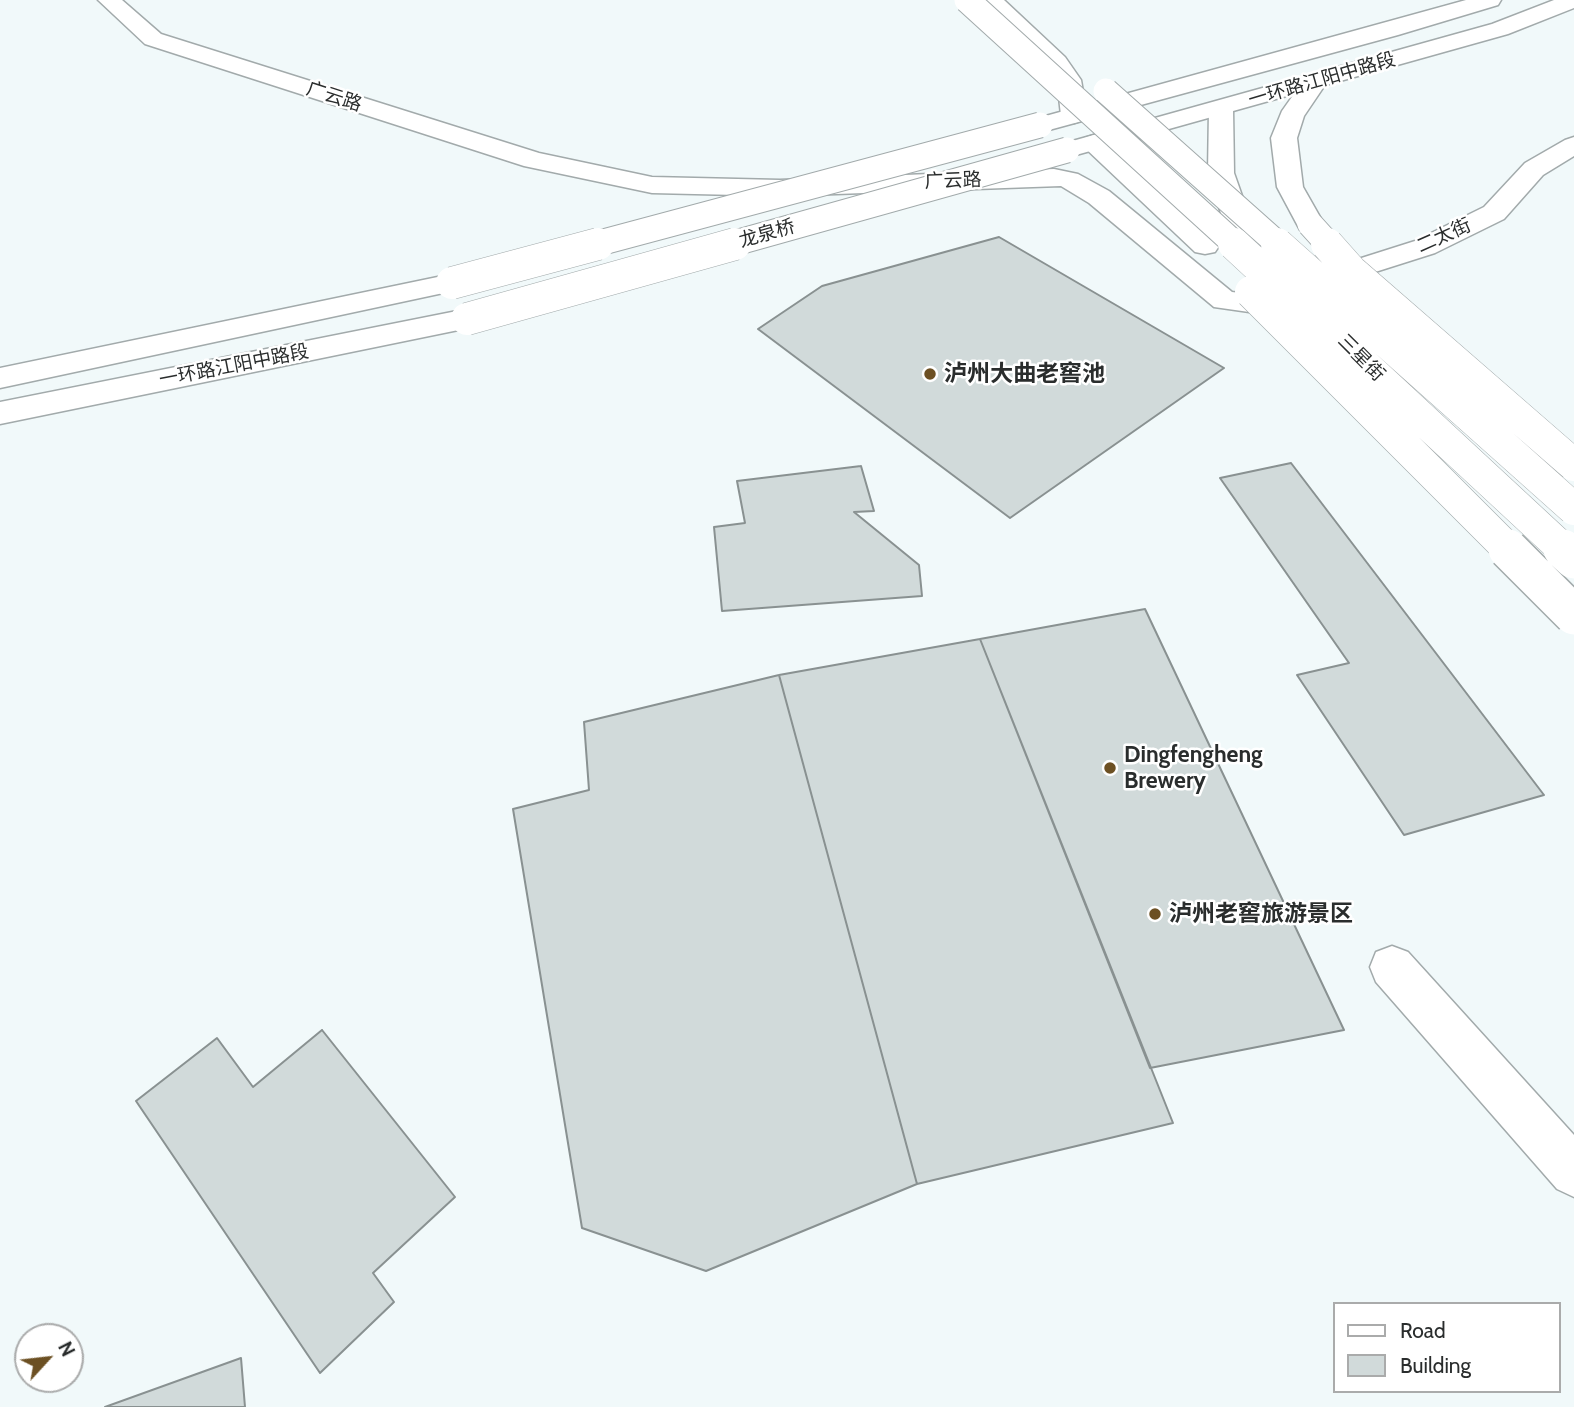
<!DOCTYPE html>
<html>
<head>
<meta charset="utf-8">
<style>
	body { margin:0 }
	#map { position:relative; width:1574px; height:1407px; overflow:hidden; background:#f1f9fa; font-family:Cabin,sans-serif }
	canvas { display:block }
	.legend { position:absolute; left:1333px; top:1302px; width:228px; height:91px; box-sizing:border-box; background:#fff; border:2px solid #aaabab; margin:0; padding:9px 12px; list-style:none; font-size:21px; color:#2a2d2d }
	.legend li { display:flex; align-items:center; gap:14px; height:35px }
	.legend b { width:35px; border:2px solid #aaabab }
	.north { position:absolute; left:14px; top:1323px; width:70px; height:70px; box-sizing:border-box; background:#fff; border:2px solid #aaabab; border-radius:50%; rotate:63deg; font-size:19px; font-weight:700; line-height:28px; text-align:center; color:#2a2d2d }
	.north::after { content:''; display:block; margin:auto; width:24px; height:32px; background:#6c5023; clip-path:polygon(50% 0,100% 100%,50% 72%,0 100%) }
</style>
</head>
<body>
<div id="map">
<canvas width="1574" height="1407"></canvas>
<ul class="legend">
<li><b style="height:9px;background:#fff"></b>Road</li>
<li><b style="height:19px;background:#d1dada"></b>Building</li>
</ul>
<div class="north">N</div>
</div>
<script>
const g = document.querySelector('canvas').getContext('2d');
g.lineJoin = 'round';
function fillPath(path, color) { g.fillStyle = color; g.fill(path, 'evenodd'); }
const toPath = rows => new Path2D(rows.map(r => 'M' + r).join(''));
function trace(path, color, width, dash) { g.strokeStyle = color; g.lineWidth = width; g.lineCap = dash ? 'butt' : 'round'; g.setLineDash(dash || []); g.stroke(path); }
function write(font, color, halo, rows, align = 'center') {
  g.font = font + ' Cabin,"Noto Sans SC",sans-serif'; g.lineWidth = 5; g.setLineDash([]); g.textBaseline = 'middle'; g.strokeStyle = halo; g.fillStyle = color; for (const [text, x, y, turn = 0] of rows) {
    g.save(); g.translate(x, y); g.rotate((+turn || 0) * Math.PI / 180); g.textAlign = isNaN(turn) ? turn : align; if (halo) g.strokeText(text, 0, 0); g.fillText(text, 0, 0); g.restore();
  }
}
const building = toPath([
	[999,237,1224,368,1010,518,758,329,822,286,999,237],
	[1291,463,1544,795,1404,835,1297,675,1349,663,1220,478,1291,463],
	[861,466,874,511,854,512,919,565,922,596,722,611,714,527,745,523,737,481,861,466],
	[1145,609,1344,1030,1150,1068,980,639,1145,609],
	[980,639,1173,1123,917,1184,779,675,980,639],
	[779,675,917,1184,706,1271,582,1228,513,809,589,790,584,722,779,675],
	[322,1030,455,1197,373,1273,394,1302,320,1373,136,1101,217,1038,253,1087,322,1030],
	[241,1358,245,1407,105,1407,241,1358]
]);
const minor = toPath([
	[98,0,122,0,161,34,539,153,652,177,780,180,1054,169,1078,174,1109,191,1232,292,1248,294,1415,241,1484,207,1525,163,1565,140,1574,137,1574,156,1543,175,1504,219,1435,253,1249,312,1214,307,1089,203,1061,186,780,196,652,193,524,166,145,44,98,0],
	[980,0,1004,0,1065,57,1081,80,1087,115,1083,120,1074,123,1065,120,1061,115,1057,80,1048,67,980,0],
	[1221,102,1230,104,1233,109,1234,173,1252,224,1291,272,1287,278,1277,281,1267,278,1225,226,1208,173,1209,109,1212,104,1221,102],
	[1392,946,1408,952,1574,1135,1574,1197,1557,1189,1376,982,1370,967,1376,952,1392,946]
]);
const major = toPath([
	[1466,0,1501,0,1498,5,1398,35,1049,130,1040,133,1031,130,1027,125,1031,120,1466,0],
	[1554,0,1574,0,1574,8,1508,34,1076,155,1067,158,1058,155,1054,150,1058,145,1492,24,1554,0],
	[452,274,462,277,466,283,462,289,0,388,0,368,452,274],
	[467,309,478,312,482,319,478,326,0,424,0,402,467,309]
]);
const highway = toPath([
	[1315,75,1324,77,1327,82,1304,116,1297,138,1303,187,1324,224,1320,230,1310,232,1300,230,1277,187,1271,138,1282,111,1306,77,1315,75],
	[1094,135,1103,138,1215,240,1219,246,1215,252,1205,254,1195,252,1085,148,1081,143,1085,138,1094,135]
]);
const majorBridgeFar1 = toPath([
	[592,245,1040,125],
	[728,245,1067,150]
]);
const majorBridge = toPath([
	[452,283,598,244],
	[467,319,735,244]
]);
const highwayBridgeFar2 = toPath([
	[967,0,1236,245],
	[1106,91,1279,245],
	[1310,224,1329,245]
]);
const highwayBridgeFar1 = toPath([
	[1234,244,1565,551],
	[1277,244,1574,509],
	[1327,244,1351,271,1574,465],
	[1251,292,1510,551]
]);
const highwayBridge = toPath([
	[1508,549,1574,615],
	[1563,549,1574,559]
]);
const markers = [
	[930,374,7,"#6c5023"],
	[1110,768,7,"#6c5023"],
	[1155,914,7,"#6c5023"]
];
const farStreetnames = [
	["一环路江阳中路段",1322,80,-16],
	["广云路",334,97,18],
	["广云路",953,181,-2],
	["龙泉桥",767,234,-16],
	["二太街",1444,236,-24],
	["三星街",1361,358,45],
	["一环路江阳中路段",234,366,-11]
];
const poiNames = [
	["泸州大曲老窖池",944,374],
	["Dingfengheng",1124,755],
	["Brewery",1124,781],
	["泸州老窖旅游景区",1169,914]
];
fillPath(building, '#d1dada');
trace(building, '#899191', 2);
trace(minor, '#a2aaab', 3);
trace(major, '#a2aaab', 3);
trace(highway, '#a2aaab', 3);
fillPath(minor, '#fff');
fillPath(major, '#fff');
fillPath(highway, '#fff');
trace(majorBridgeFar1, '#a2aaab', 27, []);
trace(majorBridge, '#a2aaab', 33, []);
trace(highwayBridgeFar2, '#a2aaab', 27, []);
trace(highwayBridgeFar1, '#a2aaab', 33, []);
trace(highwayBridge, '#a2aaab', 42, []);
trace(majorBridgeFar1, '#fff', 25);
trace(majorBridge, '#fff', 32);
trace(highwayBridgeFar2, '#fff', 25);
trace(highwayBridgeFar1, '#fff', 32);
trace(highwayBridge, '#fff', 39);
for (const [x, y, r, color] of markers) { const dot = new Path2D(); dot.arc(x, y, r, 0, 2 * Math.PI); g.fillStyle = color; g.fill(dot); trace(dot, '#fff', 2.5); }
write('19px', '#2a2d2d', '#fff', farStreetnames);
write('bold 23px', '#2a2d2d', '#fff', poiNames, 'left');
</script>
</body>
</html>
